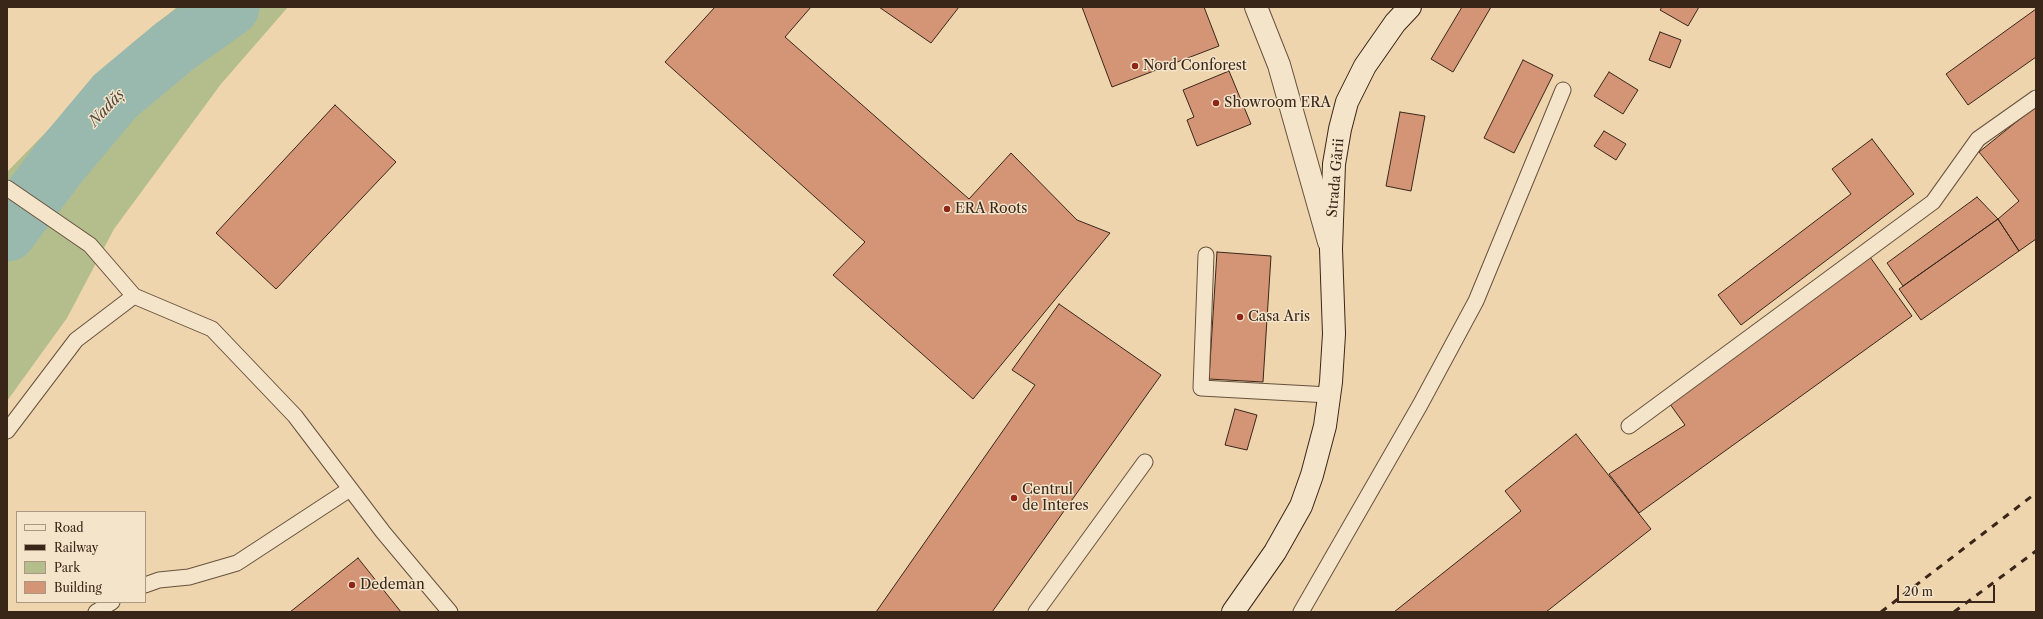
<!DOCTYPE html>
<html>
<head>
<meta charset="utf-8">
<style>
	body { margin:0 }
	#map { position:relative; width:2043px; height:619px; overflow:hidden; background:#eed5ad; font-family:"Libre Caslon Text",serif }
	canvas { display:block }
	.frame { position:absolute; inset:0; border:8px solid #3a2619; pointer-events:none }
	.legend { position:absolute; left:16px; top:511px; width:130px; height:92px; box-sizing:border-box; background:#f4e4ca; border:1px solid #aa9883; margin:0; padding:5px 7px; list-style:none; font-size:12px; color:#3a2619 }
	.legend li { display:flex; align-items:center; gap:8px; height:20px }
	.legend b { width:20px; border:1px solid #aa9883 }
	.scale { position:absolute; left:1897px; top:585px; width:98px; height:18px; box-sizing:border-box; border:2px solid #3a2619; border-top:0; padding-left:5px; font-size:12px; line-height:14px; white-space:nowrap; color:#3a2619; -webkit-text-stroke:3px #f4e4ca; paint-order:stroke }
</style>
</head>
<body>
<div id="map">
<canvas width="2043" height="619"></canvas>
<div class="frame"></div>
<ul class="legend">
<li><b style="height:5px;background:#f4e4ca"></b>Road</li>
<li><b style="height:5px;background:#3a2619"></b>Railway</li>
<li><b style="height:11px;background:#b4be8d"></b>Park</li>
<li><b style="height:11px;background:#d39576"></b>Building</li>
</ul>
<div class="scale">20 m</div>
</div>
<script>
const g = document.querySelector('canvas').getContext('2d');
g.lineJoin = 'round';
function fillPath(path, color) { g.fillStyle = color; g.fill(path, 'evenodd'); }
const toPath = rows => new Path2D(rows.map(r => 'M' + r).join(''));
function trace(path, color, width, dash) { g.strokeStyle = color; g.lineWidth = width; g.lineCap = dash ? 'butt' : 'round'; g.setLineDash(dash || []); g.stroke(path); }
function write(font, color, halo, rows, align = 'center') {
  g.font = font + ' "Libre Caslon Text",serif'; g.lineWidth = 3; g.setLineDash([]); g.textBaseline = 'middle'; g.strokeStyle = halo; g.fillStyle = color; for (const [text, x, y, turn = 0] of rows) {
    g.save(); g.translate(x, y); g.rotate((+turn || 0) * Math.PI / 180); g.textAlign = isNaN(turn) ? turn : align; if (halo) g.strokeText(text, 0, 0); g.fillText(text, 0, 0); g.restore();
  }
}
const green = toPath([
	[177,7,288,7,221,84,114,229,67,318,7,401,7,172,134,42]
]);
const river = toPath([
	[7,232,58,164,115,96,175,46,230,7]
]);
const building = toPath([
	[715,7,811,7,785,37,969,199,1011,153,1077,220,1110,233,973,399,833,275,865,242,665,62,715,7],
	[879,7,959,7,931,43,879,7],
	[1082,7,1204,7,1219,46,1112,87,1082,7],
	[1462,7,1491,7,1453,72,1431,59,1462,7],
	[1662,7,1699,7,1688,26,1660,10,1662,7],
	[2036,9,2036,57,1968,105,1946,74,2036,9],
	[1660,32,1681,40,1670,68,1649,60,1660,32],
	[1523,60,1553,75,1514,153,1484,138,1523,60],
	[1229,71,1251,124,1197,146,1187,120,1194,117,1183,90,1229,71],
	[1609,72,1638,90,1623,114,1594,96,1609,72],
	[335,105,396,162,276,289,216,233,335,105],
	[2036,106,2036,239,2019,251,1998,219,2019,201,1979,152,2036,106],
	[1400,112,1425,116,1411,191,1386,186,1400,112],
	[1604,131,1626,144,1616,160,1594,146,1604,131],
	[1872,139,1914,194,1741,325,1718,295,1851,194,1832,169,1872,139],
	[1977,197,1998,219,1903,286,1887,263,1977,197],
	[1998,219,2019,251,1921,320,1899,289,1998,219],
	[1217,252,1271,256,1263,382,1209,379,1217,252],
	[1870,257,1912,316,1639,513,1609,474,1685,425,1667,400,1870,257],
	[1059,304,1161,375,992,612,876,612,1035,385,1012,370,1059,304],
	[1235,409,1257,415,1247,450,1225,445,1235,409],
	[1576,434,1651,529,1546,612,1394,612,1521,511,1505,491,1576,434],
	[358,558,401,612,290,612,358,558]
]);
const lane = toPath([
	[7,188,90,245,134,296],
	[1206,255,1201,388,1329,395],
	[1629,426,1933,202,1978,139,2036,98],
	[7,431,76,340,134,296,212,329,295,416,383,532,450,612],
	[145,585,159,580,189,577,237,563,350,489],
	[96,612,112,602],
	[1036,612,1145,462],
	[1301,612,1420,405,1476,301,1563,90]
]);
const street = toPath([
	[1256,7,1279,65,1329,242]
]);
const secondary = toPath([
	[1233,612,1275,552,1301,506,1312,475,1325,426,1331,382,1334,334,1331,249,1334,164,1340,129,1347,102,1365,66,1395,23,1410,7]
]);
const rail = toPath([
	[1881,612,2036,493],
	[1954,612,2036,551]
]);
const markers = [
	[1135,66,4,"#8f2418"],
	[1216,103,4,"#8f2418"],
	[947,209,4,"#8f2418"],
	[1240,317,4,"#8f2418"],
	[1014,498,4,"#8f2418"],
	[352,585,4,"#8f2418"]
];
const poiNames = [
	["Nord Conforest",1143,66],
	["Showroom ERA",1224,103],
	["ERA Roots",955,209],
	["Casa Aris",1248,317],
	["Centrul",1022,490],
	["de Interes",1022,506],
	["Dedeman",360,585]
];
const streetNames = [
	["Strada Gării",1336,178,-85]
];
const waterNames = [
	["Nadăș",107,108,-47]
];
fillPath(green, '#b4be8d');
trace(river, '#99b8ae', 59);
fillPath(building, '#d39576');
trace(building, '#3a2619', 1);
trace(lane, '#67523e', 17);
trace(street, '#67523e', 24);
trace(secondary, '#3a2619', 24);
trace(lane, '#f4e4ca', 15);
trace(street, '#f4e4ca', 22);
trace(secondary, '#f4e4ca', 22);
trace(rail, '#3a2619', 3, [7, 7]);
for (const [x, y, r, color] of markers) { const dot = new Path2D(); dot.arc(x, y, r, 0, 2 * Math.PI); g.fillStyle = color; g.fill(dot); trace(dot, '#f4e4ca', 1.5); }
write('14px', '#3a2619', '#f4e4ca', poiNames, 'left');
write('14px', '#3a2619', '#f4e4ca', streetNames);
write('italic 15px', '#524a3e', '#f4e4ca', waterNames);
</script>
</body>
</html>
